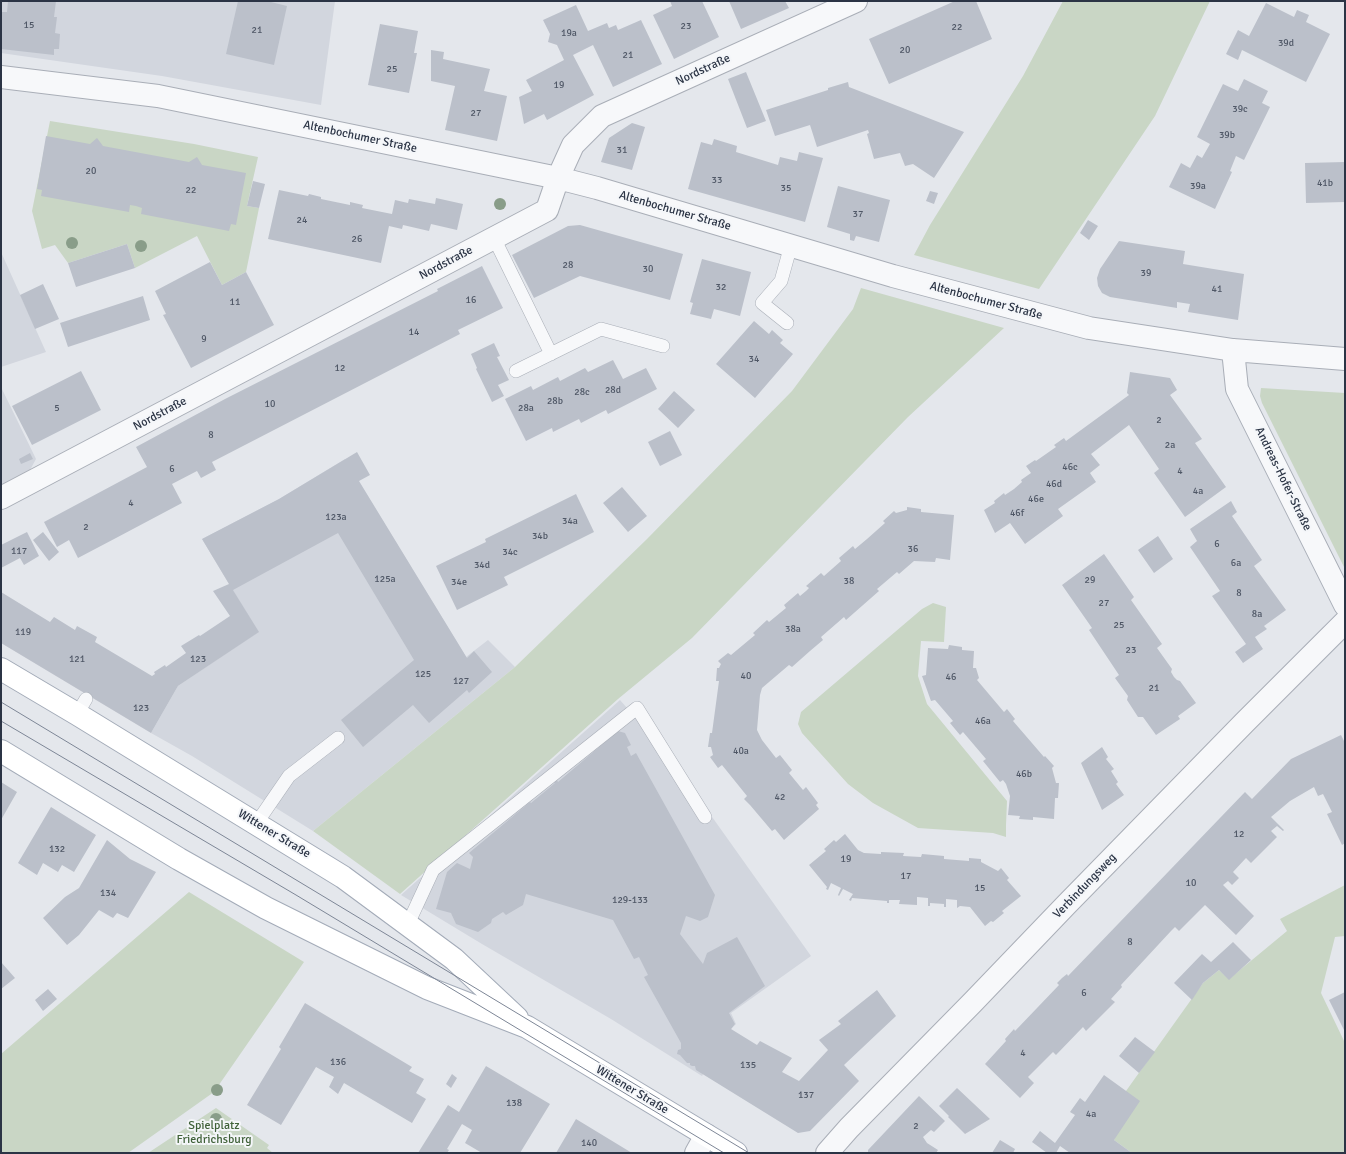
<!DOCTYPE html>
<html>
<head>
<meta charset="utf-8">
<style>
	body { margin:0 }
	#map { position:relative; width:1346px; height:1154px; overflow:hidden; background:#e4e7ec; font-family:Signika,sans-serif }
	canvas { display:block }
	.frame { position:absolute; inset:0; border:2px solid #2b3445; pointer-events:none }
</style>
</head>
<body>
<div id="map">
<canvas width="1346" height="1154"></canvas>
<div class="frame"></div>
</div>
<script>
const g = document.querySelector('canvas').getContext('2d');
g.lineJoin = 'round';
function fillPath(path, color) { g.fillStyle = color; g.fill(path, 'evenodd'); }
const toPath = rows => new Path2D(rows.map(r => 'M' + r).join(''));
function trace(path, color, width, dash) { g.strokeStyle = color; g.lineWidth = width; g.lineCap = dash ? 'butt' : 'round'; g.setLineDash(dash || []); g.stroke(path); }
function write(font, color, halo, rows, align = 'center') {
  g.font = font + ' Signika,sans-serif'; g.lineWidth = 4; g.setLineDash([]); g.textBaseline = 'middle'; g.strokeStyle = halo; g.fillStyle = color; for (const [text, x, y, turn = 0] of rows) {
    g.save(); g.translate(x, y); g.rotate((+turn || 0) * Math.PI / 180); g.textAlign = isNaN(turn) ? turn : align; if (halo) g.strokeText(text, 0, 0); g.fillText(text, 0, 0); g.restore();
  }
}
const built = toPath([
	[1,1,335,1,321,105,162,76,1,53],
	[1,252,46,352,1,367],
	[1,387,36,459,30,470,1,486],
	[345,459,466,657,488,640,515,667,313,831,192,756,151,733,178,686,258,632,202,539,279,499],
	[620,700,668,755,811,956,731,1013,736,1024,732,1028,702,1076,611,1019,482,944,401,895]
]);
const green = toPath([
	[1063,1,1210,1,1155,116,1039,289,914,255,930,225,1023,76],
	[50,121,194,144,258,157,247,206,259,208,246,272,222,285,197,236,135,268,127,244,68,263,55,245,42,249,32,211],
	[861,288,1004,328,908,417,692,638,618,699,400,894,313,831,515,667,647,539,792,391,853,309],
	[1261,388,1345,393,1345,569,1262,403,1260,396],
	[933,603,946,607,944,642,921,641,918,676,927,704,1007,801,1006,825,1006,837,993,833,918,828,873,803,848,784,802,733,798,724,801,712,922,609],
	[1345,885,1345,936,1335,937,1321,993,1345,1043,1345,1153,1132,1153,1114,1140,1126,1091,1203,983,1219,970,1229,979,1287,931,1280,919],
	[189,892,304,962,214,1092,128,1153,1,1153,1,1054],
	[216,1108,269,1145,267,1148,273,1153,148,1153]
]);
const building = toPath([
	[8,1,56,1,54,17,57,17,55,33,60,34,59,49,54,49,54,55,1,49,1,12,7,12],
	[238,1,267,1,287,6,274,65,226,54],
	[670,1,702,1,719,37,674,59,653,15,672,6],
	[729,1,785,1,789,8,741,29],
	[955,1,976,1,992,39,889,84,869,39],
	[1266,3,1294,17,1297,10,1309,15,1306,22,1330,34,1306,82,1242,50,1238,60,1226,54,1238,30,1249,36],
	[576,5,588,31,607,23,609,28,616,25,618,30,641,20,662,64,613,87,593,45,573,55,594,95,547,120,544,114,524,124,519,97,532,91,526,80,564,60,557,45,548,42,550,34,543,20],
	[380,24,418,31,414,53,417,53,409,93,368,85],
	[431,50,444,52,443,59,490,69,484,91,507,96,497,141,445,130,455,86,431,81],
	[746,72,766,121,747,128,728,79],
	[1244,79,1268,91,1262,103,1270,107,1244,160,1236,156,1230,171,1232,172,1215,209,1169,187,1181,163,1190,168,1197,155,1202,158,1210,144,1197,137,1223,84,1238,91],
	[848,82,849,87,964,132,934,178,913,164,905,166,900,153,874,159,867,134,869,133,868,130,817,147,810,125,775,136,766,110,828,90,828,88],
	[632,123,645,127,632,170,601,162,609,138],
	[46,136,90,144,97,138,103,146,189,162,197,157,202,165,246,173,236,225,231,224,229,231,141,214,142,208,136,206,130,205,129,212,41,196,42,190,37,189],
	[714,139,737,146,736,152,778,165,780,157,797,161,799,152,823,158,805,222,688,189,701,142,712,145],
	[1345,162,1345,202,1306,203,1305,163],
	[253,181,265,184,259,208,247,206],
	[838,186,890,200,879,242,856,236,854,241,850,240,850,234,827,227],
	[279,190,308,196,309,194,321,197,321,199,350,205,350,202,363,205,362,208,392,214,395,200,408,203,409,199,435,204,436,198,463,204,457,230,431,224,429,231,403,225,402,229,389,226,381,263,268,239],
	[930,191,938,193,934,204,926,201],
	[1088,220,1098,226,1089,240,1080,233],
	[580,225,683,254,670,300,580,276,534,298,512,255,568,226],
	[1119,241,1185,251,1183,264,1244,274,1238,320,1188,312,1190,304,1177,302,1177,308,1110,297,1102,293,1098,286,1097,278,1100,269],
	[127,244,135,268,76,287,68,263],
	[702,259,751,272,740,316,714,309,711,319,690,314,693,303,690,302],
	[210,262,222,285,246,272,274,325,191,368,163,315,166,314,155,291],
	[482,266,503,308,458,330,460,334,212,462,216,470,201,478,197,471,172,484,182,503,116,538,78,558,69,540,57,547,44,522,147,467,136,447,225,399,438,291,437,289],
	[43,284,59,319,35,329,20,295],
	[143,296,150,320,68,347,60,323],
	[754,321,769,334,772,330,783,340,780,343,793,354,755,398,716,364],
	[494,343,500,356,497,357,509,380,498,385,504,396,492,402,476,369,477,368,471,354],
	[613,360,623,379,646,368,657,389,608,414,606,410,581,423,579,419,553,432,552,428,526,441,505,399,531,386,533,390,558,377,560,381,585,368,588,372],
	[81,371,101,410,32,445,12,406],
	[1130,372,1170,378,1177,390,1170,395,1202,439,1195,443,1226,487,1185,517,1154,473,1159,469,1129,425,1091,454,1100,465,1090,473,1096,482,1058,509,1063,516,1025,544,1010,523,995,533,984,510,995,503,994,501,1004,493,1005,495,1014,489,1022,482,1021,480,1031,473,1026,466,1035,460,1036,461,1056,447,1054,445,1064,438,1066,441,1129,395,1127,393],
	[674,391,695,410,678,428,658,409],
	[670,431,682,455,660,466,648,442],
	[357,452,370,475,359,481,467,658,474,651,492,672,469,693,467,690,429,723,413,705,363,747,341,720,414,660,338,533,233,590,259,632,178,686,151,733,1,643,1,592,50,622,54,617,75,630,77,626,97,637,95,642,152,676,155,674,154,672,165,665,166,667,186,653,181,646,199,635,200,636,230,616,213,591,229,584,202,539,279,499],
	[30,453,33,459,21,464,19,459],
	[622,487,647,516,628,532,603,503],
	[576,494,594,532,504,577,508,585,457,610,436,566,486,542,485,539],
	[1231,501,1237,512,1232,516,1262,560,1254,566,1286,610,1264,626,1267,629,1255,637,1263,649,1243,663,1235,652,1246,644,1212,596,1220,591,1190,547,1197,541,1190,529],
	[907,507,921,509,921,512,954,515,950,560,936,558,935,562,914,561,899,574,897,572,877,589,879,591,846,620,844,617,821,637,823,640,810,651,792,667,789,665,762,688,760,695,757,730,762,740,776,758,780,755,792,770,789,773,803,790,806,787,818,803,816,805,819,809,784,840,775,829,772,831,750,805,744,799,747,796,722,765,718,768,710,757,713,755,711,747,708,747,710,733,712,733,719,681,716,681,717,668,719,668,721,664,718,661,728,653,731,655,755,635,753,633,767,620,769,622,786,608,784,605,798,593,800,596,806,591,809,588,806,586,821,573,824,576,841,561,839,558,853,546,855,549,867,539,885,523,883,521,894,511,896,513,907,510],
	[27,532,39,556,24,565,20,558,1,568,1,545],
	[43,532,59,552,49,561,33,540],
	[1158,536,1173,559,1154,573,1138,550],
	[1104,554,1134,597,1131,600,1162,644,1157,648,1172,669,1171,672,1174,677,1177,680,1180,681,1196,703,1178,716,1180,719,1156,735,1143,717,1138,717,1127,700,1128,696,1115,678,1119,675,1089,630,1092,628,1062,585],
	[949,645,962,647,962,650,974,651,973,668,976,668,979,678,977,680,1004,712,1007,709,1015,719,1013,721,1044,757,1045,756,1054,766,1052,768,1056,783,1059,783,1058,798,1055,798,1054,819,1033,817,1033,820,1019,819,1020,816,1008,815,1010,796,1006,784,1003,780,1000,782,983,761,986,759,963,732,960,735,950,723,953,721,935,700,931,701,922,676,926,675,928,648,948,649],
	[618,731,625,733,631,745,627,747,631,756,636,753,715,895,708,917,700,921,686,916,680,934,703,964,707,953,737,937,765,986,729,1013,735,1024,731,1029,757,1045,760,1041,792,1058,782,1072,799,1081,828,1050,819,1040,841,1024,838,1021,877,990,896,1016,844,1065,859,1081,810,1131,798,1133,696,1070,695,1066,692,1066,690,1065,690,1063,687,1063,680,1055,677,1054,678,1050,681,1049,681,1043,644,977,648,975,639,957,634,959,613,920,526,894,523,905,506,915,503,912,492,919,491,923,478,932,456,924,451,913,436,909,447,872,457,863,470,869,473,857,469,853,530,802,531,803,555,783,554,782,557,780,558,782],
	[1341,735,1345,743,1345,843,1342,845,1327,814,1332,812,1323,794,1318,796,1314,787,1290,801,1271,817,1284,830,1283,831,1277,826,1271,831,1277,837,1251,863,1246,858,1233,872,1239,878,1232,885,1228,881,1223,885,1254,916,1236,935,1205,905,1179,931,1175,927,1171,931,1121,985,1122,987,1111,999,1115,1002,1086,1031,1083,1027,1056,1055,1053,1052,1028,1077,1034,1083,1020,1098,985,1064,1006,1041,1005,1039,1014,1029,1015,1031,1059,985,1057,983,1062,978,1067,974,1068,976,1245,792,1252,799,1291,759],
	[1102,747,1108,757,1106,759,1114,769,1111,771,1118,782,1116,784,1124,795,1102,810,1081,763],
	[1,782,17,792,1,820],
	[51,807,96,835,74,872,62,865,58,872,43,863,37,875,18,863],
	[845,834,858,850,864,853,881,854,881,852,904,853,903,856,921,857,922,854,944,856,944,859,969,861,969,858,981,859,981,862,998,871,1001,868,1009,878,1007,880,1021,896,1002,911,1004,913,993,922,991,921,985,926,970,907,960,906,957,908,957,900,946,899,946,907,944,907,944,904,930,903,930,906,928,906,928,898,917,897,917,905,899,904,900,900,889,900,889,903,887,903,887,901,852,898,851,901,849,900,853,894,843,889,839,896,838,895,841,888,831,883,828,890,826,889,827,887,809,865,826,851,824,849,834,840,836,842],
	[107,840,130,859,156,872,128,918,117,913,113,918,99,910,79,935,67,945,43,918,65,897,79,888],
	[1233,942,1251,960,1229,980,1219,970,1203,983,1192,1000,1174,983,1202,954,1211,962],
	[1,962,15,978,1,989],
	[48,989,57,999,43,1011,35,1000],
	[1345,992,1345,1032,1329,1000],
	[305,1003,412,1067,409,1071,424,1079,416,1093,426,1099,412,1123,344,1083,338,1094,329,1087,334,1077,316,1067,281,1125,247,1105,281,1049,279,1047],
	[1135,1037,1155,1052,1139,1073,1119,1056],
	[486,1066,550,1104,520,1153,482,1153,465,1143,472,1130,462,1124,447,1149,449,1150,447,1153,418,1153,448,1105,459,1112],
	[452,1074,457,1078,451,1088,446,1084],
	[1104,1075,1140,1101,1114,1140,1132,1153,1070,1153,1060,1146,1056,1153,1047,1153,1032,1142,1040,1131,1055,1143,1075,1115,1070,1112,1080,1098,1085,1102],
	[957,1088,990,1119,965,1134,948,1117,949,1116,939,1106],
	[919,1096,945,1121,934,1132,931,1130,923,1137,927,1143,938,1150,936,1153,868,1153,868,1150],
	[576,1119,632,1153,556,1153],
	[1000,1140,1015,1149,1013,1153,992,1153]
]);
const lane = toPath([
	[494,238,551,354],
	[787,323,762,303,781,281,791,245],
	[516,371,601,329,663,346],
	[77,714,86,699],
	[256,824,289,776,338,738],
	[408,924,433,870,637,708,705,817]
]);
const street = toPath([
	[1,77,158,96,558,178,597,188,893,276,1089,328,1233,350,1345,359],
	[1233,350,1237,389,1345,605],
	[1,498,547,210,558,178,573,145,602,116,856,1],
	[696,1153,706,1135],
	[827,1153,849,1128,973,1002,1066,905,1245,722,1345,622]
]);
const primary = toPath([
	[1,669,77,714,343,877,454,959,517,1018],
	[1,751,179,859,266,908,427,988,527,1027,736,1153]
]);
const tram = toPath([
	[1,702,749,1153],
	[1,721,296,895,724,1153]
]);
const trees = [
	[500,204],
	[72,243],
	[141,246],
	[217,1090],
	[216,1119]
];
const numberNames = [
	["15",29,25],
	["23",686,26],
	["22",957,27],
	["21",257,30],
	["19a",569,33],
	["39d",1286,43],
	["20",905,50],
	["21",628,55],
	["25",392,69],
	["19",559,85],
	["39c",1240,109],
	["27",476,113],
	["39b",1227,135],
	["31",622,150],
	["20",91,171],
	["33",717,180],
	["41b",1325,183],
	["39a",1198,186],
	["35",786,188],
	["22",191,190],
	["37",858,214],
	["24",302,220],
	["26",357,239],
	["28",568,265],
	["30",648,269],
	["39",1146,273],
	["32",721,287],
	["41",1217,289],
	["16",471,300],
	["11",235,302],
	["14",414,332],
	["9",204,339],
	["34",754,359],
	["12",340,368],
	["28d",613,390],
	["28c",582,392],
	["28b",555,401],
	["10",270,404],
	["5",57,408],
	["28a",526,408],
	["2",1159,420],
	["8",211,435],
	["2a",1170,445],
	["46c",1070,467],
	["6",172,469],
	["4",1180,471],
	["46d",1054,484],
	["4a",1198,491],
	["46e",1036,499],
	["4",131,503],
	["46f",1017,513],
	["123a",336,517],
	["34a",570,521],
	["2",86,527],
	["34b",540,536],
	["6",1217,544],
	["36",913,549],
	["117",19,551],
	["34c",510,552],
	["6a",1236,563],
	["34d",482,565],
	["125a",385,579],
	["29",1090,580],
	["38",849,581],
	["34e",459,582],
	["8",1239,593],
	["27",1104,603],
	["8a",1257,614],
	["25",1119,625],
	["38a",793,629],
	["119",23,632],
	["23",1131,650],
	["121",77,659],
	["123",198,659],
	["125",423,674],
	["40",746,676],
	["46",951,677],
	["127",461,681],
	["21",1154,688],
	["123",141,708],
	["46a",983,721],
	["40a",741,751],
	["46b",1024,774],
	["42",780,797],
	["12",1239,834],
	["132",57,849],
	["19",846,859],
	["17",906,876],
	["10",1191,883],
	["15",980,888],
	["134",108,893],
	["129-133",630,900],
	["8",1130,942],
	["6",1084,993],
	["4",1023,1053],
	["136",338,1062],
	["135",748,1065],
	["137",806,1095],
	["138",514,1103],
	["4a",1091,1114],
	["2",916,1126],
	["140",589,1143]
];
const streetNames = [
	["Nordstraße",703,70,-25],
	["Altenbochumer Straße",360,137,12],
	["Altenbochumer Straße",675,211,16],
	["Nordstraße",446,263,-28],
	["Altenbochumer Straße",986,301,15],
	["Nordstraße",160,414,-28],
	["Andreas-Hofer-Straße",1283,479,64],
	["Wittener Straße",274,834,31],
	["Verbindungsweg",1085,886,-46],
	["Wittener Straße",632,1090,31]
];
const parkNames = [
	["Spielplatz",214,1126],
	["Friedrichsburg",214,1140]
];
fillPath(built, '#d2d6de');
fillPath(green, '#c9d6c5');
fillPath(building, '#bbc0ca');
trace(lane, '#a9aeb7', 14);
trace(street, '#a9aeb7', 24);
trace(primary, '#a3abb8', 24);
trace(lane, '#f7f8fa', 13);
trace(street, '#f7f8fa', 22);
trace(primary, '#fff', 22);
trace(tram, '#7d8696', 1);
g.fillStyle = '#899d89';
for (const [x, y] of trees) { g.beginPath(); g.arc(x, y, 6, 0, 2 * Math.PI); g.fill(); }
write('10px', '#4f5766', null, numberNames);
write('12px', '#2b3445', '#f4f6f9', streetNames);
write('12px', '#3f6138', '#f4f6f9', parkNames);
</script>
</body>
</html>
